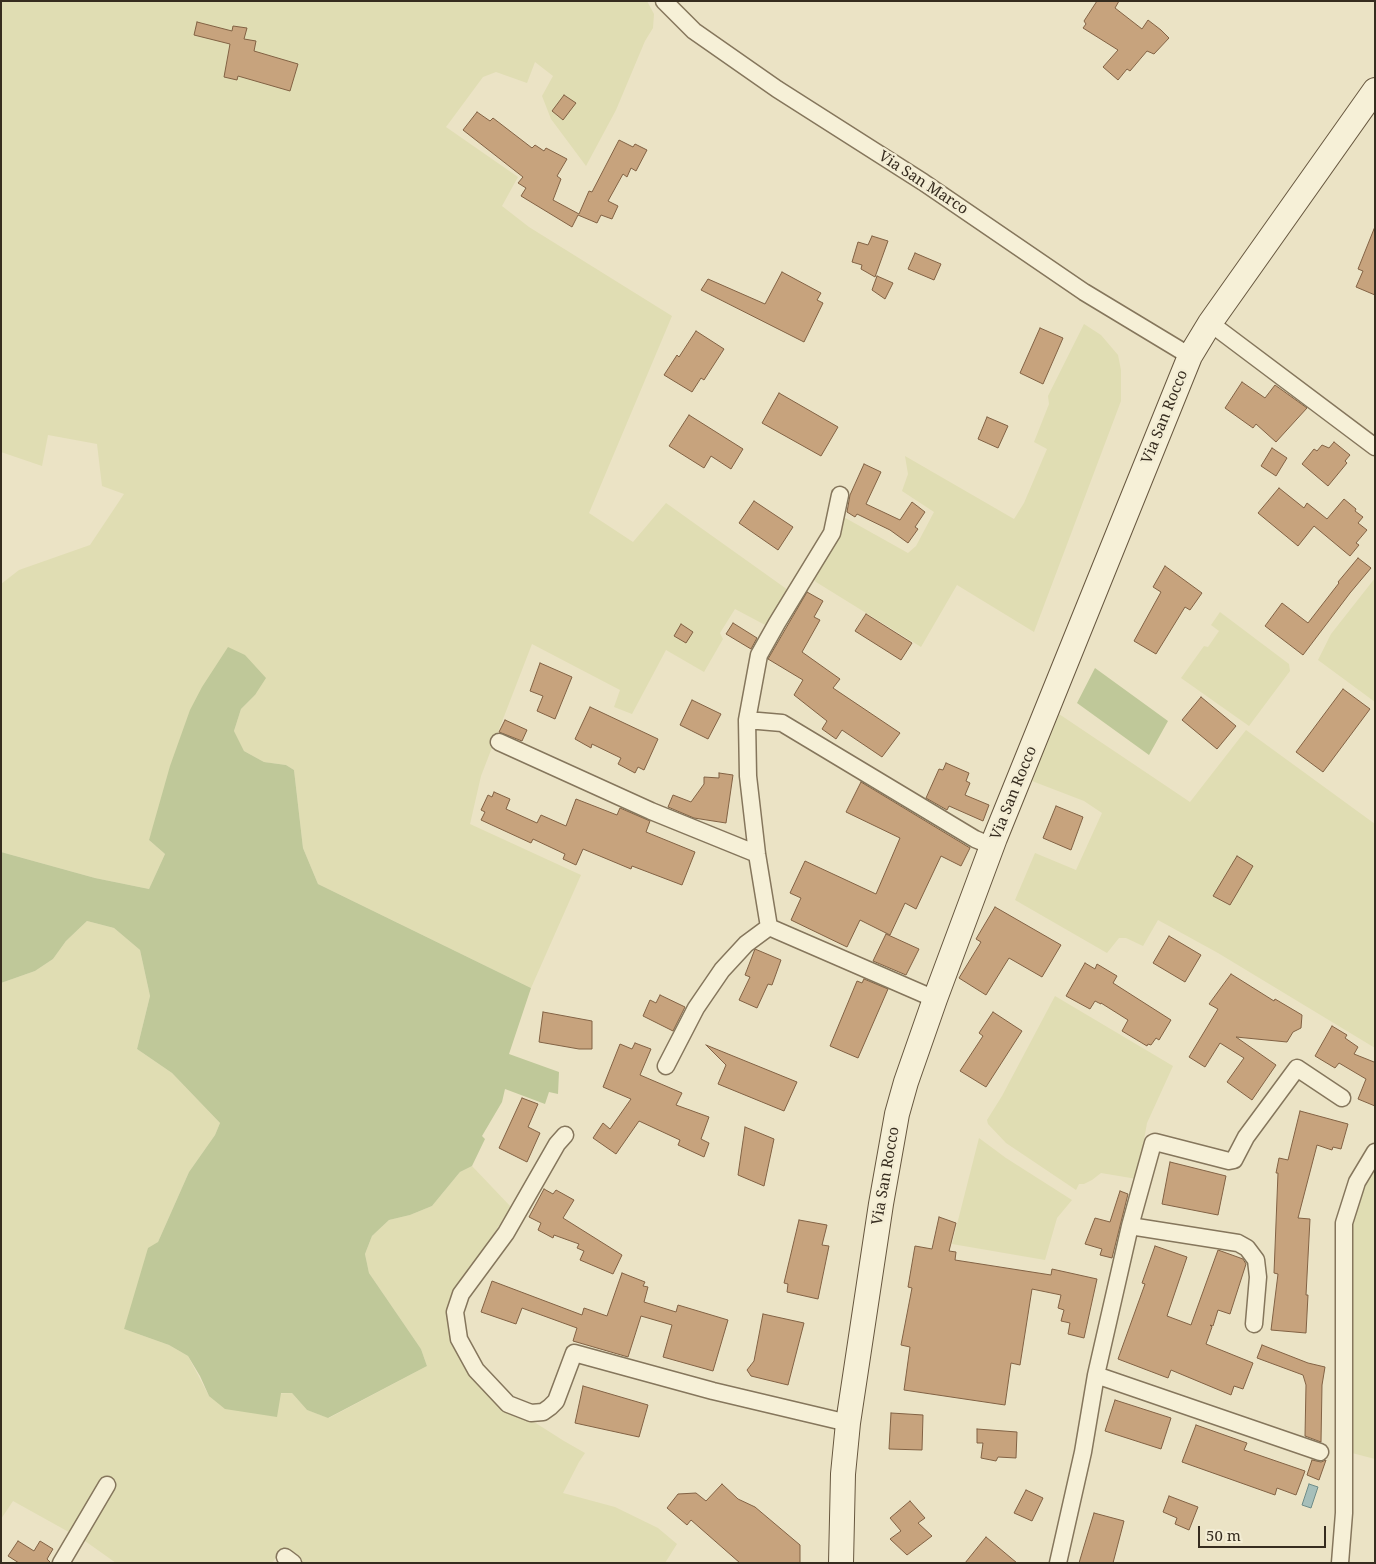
<!DOCTYPE html>
<html>
<head>
<meta charset="utf-8">
<style>
	body { margin:0 }
	#map { position:relative; width:1376px; height:1564px; overflow:hidden; background:#ebe3c5; font-family:"Noto Serif",serif }
	canvas { display:block }
	.frame { position:absolute; inset:0; border:2px solid #362c1f; pointer-events:none }
	.scale { position:absolute; left:1198px; top:1526px; width:128px; height:22px; box-sizing:border-box; border:2px solid #362c1f; border-top:0; padding-left:6px; font-size:15px; line-height:18px; white-space:nowrap; color:#362c1f; -webkit-text-stroke:4px #f3edd4; paint-order:stroke }
</style>
</head>
<body>
<div id="map">
<canvas width="1376" height="1564"></canvas>
<div class="frame"></div>
<div class="scale">50 m</div>
</div>
<script>
const g = document.querySelector('canvas').getContext('2d');
g.lineJoin = 'round';
function fillPath(path, color) { g.fillStyle = color; g.fill(path, 'evenodd'); }
const toPath = rows => new Path2D(rows.map(r => 'M' + r).join(''));
function trace(path, color, width, dash) { g.strokeStyle = color; g.lineWidth = width; g.lineCap = dash ? 'butt' : 'round'; g.setLineDash(dash || []); g.stroke(path); }
function write(font, color, halo, rows, align = 'center') {
  g.font = font + ' "Noto Serif",serif'; g.lineWidth = 5; g.setLineDash([]); g.textBaseline = 'middle'; g.strokeStyle = halo; g.fillStyle = color; for (const [text, x, y, turn = 0] of rows) {
    g.save(); g.translate(x, y); g.rotate((+turn || 0) * Math.PI / 180); g.textAlign = isNaN(turn) ? turn : align; if (halo) g.strokeText(text, 0, 0); g.fillText(text, 0, 0); g.restore();
  }
}
const farmland = toPath([
	[1,1,647,1,654,14,653,28,645,41,616,110,586,166,551,119,542,96,553,76,535,62,527,83,496,72,483,77,446,127,518,177,502,206,529,227,672,316,589,513,633,542,666,503,788,590,767,626,735,609,720,633,723,639,704,672,666,650,632,714,614,707,620,690,532,644,481,776,470,824,581,875,531,988,318,884,303,848,294,770,286,765,264,762,244,751,234,731,241,709,255,695,245,655,153,828,149,840,165,854,149,889,95,878,1,852,1,584,19,570,90,545,124,494,102,486,97,444,48,435,42,466,1,452],
	[1084,324,1101,335,1118,355,1121,370,1121,401,1034,632,957,585,921,647,816,582,813,578,840,515,908,553,916,546,934,512,902,491,908,474,905,456,1014,519,1024,503,1047,449,1034,442,1049,404,1048,396],
	[1375,578,1375,702,1318,660,1331,634],
	[1220,612,1289,664,1290,671,1249,726,1181,678,1204,646,1208,647,1219,631,1211,625],
	[1059,714,1190,802,1246,730,1375,824,1375,1048,1218,953,1158,920,1143,946,1126,938,1119,938,1107,953,1015,900,1035,853,1076,870,1102,813,1084,801,1032,781],
	[87,921,114,928,140,950,150,996,137,1049,172,1073,220,1123,215,1135,189,1172,158,1242,124,1329,169,1345,188,1356,209,1396,292,1393,307,1410,329,1418,427,1366,421,1349,369,1273,365,1254,372,1236,389,1220,410,1215,432,1206,460,1172,472,1166,511,1207,459,1288,452,1339,523,1415,564,1441,585,1453,579,1462,563,1493,615,1507,658,1528,677,1544,665,1563,299,1563,281,1551,272,1563,116,1563,85,1541,13,1501,1,1519,1,983,35,971,53,959,66,941],
	[1055,996,1173,1066,1147,1123,1137,1179,1101,1173,1092,1180,1084,1184,1079,1184,1076,1190,1006,1143,988,1124,987,1120,1002,1096],
	[979,1138,1006,1158,1072,1200,1057,1218,1045,1260,952,1244],
	[1375,1167,1375,1459,1352,1453,1347,1251,1352,1221,1359,1199,1367,1180]
]);
const green = toPath([
	[228,647,245,655,266,678,255,695,241,709,234,731,244,751,264,762,286,765,294,770,303,848,318,884,531,988,509,1054,559,1072,558,1094,549,1092,545,1104,505,1089,502,1102,482,1136,485,1139,472,1166,460,1172,432,1206,410,1215,389,1220,372,1236,365,1254,369,1273,421,1349,427,1366,328,1418,307,1410,292,1393,281,1393,277,1417,225,1409,209,1396,200,1376,188,1356,169,1345,124,1329,148,1248,158,1242,189,1172,215,1135,220,1123,172,1073,137,1049,150,996,140,950,114,928,87,921,66,941,53,959,35,971,1,983,1,852,95,878,149,889,165,854,149,840,170,766,190,710,202,687],
	[1095,668,1168,721,1149,755,1077,703]
]);
const water = toPath([
	[1309,1484,1318,1487,1311,1508,1302,1505,1309,1484]
]);
const building = toPath([
	[1097,1,1119,1,1115,8,1142,29,1148,20,1161,30,1169,38,1154,54,1147,51,1130,71,1127,69,1118,80,1103,67,1118,50,1083,28,1086,24,1084,21,1097,1],
	[197,22,232,31,233,26,247,28,244,39,256,41,254,51,298,64,290,91,238,76,237,80,224,77,230,44,194,35,197,22],
	[564,95,576,103,563,120,552,111,564,95],
	[477,112,490,121,493,118,532,148,535,145,544,151,546,148,567,159,557,176,561,179,553,200,579,214,589,191,592,192,619,140,633,147,635,144,647,150,636,171,631,168,627,177,623,174,608,201,618,206,612,219,601,215,597,223,578,215,572,227,521,196,526,188,518,183,523,177,463,130,477,112],
	[1374,229,1375,229,1375,295,1356,287,1363,271,1358,269,1374,229],
	[872,236,888,241,875,277,861,269,862,265,852,262,858,242,868,245,872,236],
	[915,253,941,264,934,280,908,269,915,253],
	[782,272,821,293,817,300,823,303,804,342,701,290,708,279,765,304,782,272],
	[877,276,893,283,885,299,872,290,877,276],
	[1040,328,1063,338,1043,384,1020,373,1040,328],
	[696,331,724,349,704,380,701,378,692,392,664,375,677,355,679,357,696,331],
	[1242,382,1265,398,1275,385,1307,408,1276,442,1256,424,1253,428,1225,408,1242,382],
	[779,393,838,427,821,456,762,423,779,393],
	[689,415,743,449,731,469,711,456,704,468,669,446,689,415],
	[987,417,1008,426,998,448,978,439,987,417],
	[1334,442,1350,455,1345,461,1347,463,1328,486,1302,464,1314,449,1317,451,1322,445,1329,448,1334,442],
	[1272,448,1287,458,1276,476,1261,466,1272,448],
	[864,464,881,472,866,504,900,520,912,502,925,512,915,527,918,529,908,543,890,530,857,514,855,517,847,512,850,495,864,464],
	[1279,488,1304,508,1307,503,1327,519,1344,499,1356,509,1355,511,1363,517,1358,523,1367,530,1356,543,1359,545,1350,556,1314,526,1298,546,1258,513,1279,488],
	[754,501,793,527,778,550,739,523,754,501],
	[1358,558,1371,568,1350,593,1303,655,1265,626,1282,603,1308,623,1339,583,1338,582,1358,558],
	[1165,566,1202,593,1190,610,1185,607,1156,654,1134,641,1161,592,1153,587,1165,566],
	[807,592,823,601,814,617,820,620,802,652,840,679,833,688,900,733,882,757,842,730,836,739,822,729,827,721,794,695,803,680,768,659,807,592],
	[866,614,912,643,901,660,855,631,866,614],
	[733,623,757,638,751,649,726,634,733,623],
	[681,624,693,632,686,643,674,636,681,624],
	[540,663,572,677,555,719,537,711,543,696,530,691,540,663],
	[1343,689,1370,709,1323,772,1296,752,1343,689],
	[1201,697,1236,726,1217,749,1182,720,1201,697],
	[692,700,721,714,708,739,680,725,692,700],
	[590,707,658,739,644,770,638,767,635,773,618,764,621,758,592,744,591,748,575,739,590,707],
	[505,720,527,730,522,741,499,732,505,720],
	[946,763,969,773,966,781,970,783,965,795,989,805,983,821,949,806,947,810,926,798,939,769,943,770,946,763],
	[719,773,733,775,726,823,694,818,668,807,673,795,691,802,704,784,704,777,719,778,719,773],
	[861,782,970,848,961,866,941,856,916,909,905,903,890,935,860,920,847,947,791,920,801,898,790,893,805,861,876,894,900,838,846,812,861,782],
	[494,792,510,799,506,809,537,823,541,815,566,826,576,799,617,815,620,808,650,821,646,832,695,852,682,885,632,866,631,869,583,849,576,865,563,859,565,854,533,839,531,843,481,820,485,812,481,810,488,795,492,797,494,792],
	[1056,806,1083,817,1071,850,1043,838,1056,806],
	[1237,856,1253,866,1230,905,1213,896,1237,856],
	[995,907,1061,945,1042,977,1009,958,986,995,959,978,981,942,976,939,995,907],
	[886,934,919,949,906,975,873,961,886,934],
	[1169,936,1201,955,1185,982,1153,963,1169,936],
	[755,949,781,960,772,985,768,984,757,1008,739,1000,750,977,745,975,755,949],
	[1085,963,1095,969,1097,964,1117,976,1113,983,1171,1020,1159,1040,1156,1038,1151,1045,1148,1044,1147,1046,1122,1031,1128,1020,1101,1003,1101,1004,1095,1001,1090,1009,1066,996,1085,963],
	[1231,974,1274,1001,1275,999,1302,1015,1301,1028,1293,1032,1287,1042,1236,1037,1276,1065,1252,1100,1227,1082,1244,1058,1220,1043,1205,1067,1189,1057,1218,1009,1209,1004,1231,974],
	[864,979,888,989,858,1058,830,1046,857,981,862,983,864,979],
	[660,995,685,1007,673,1031,643,1016,650,1000,656,1003,660,995],
	[543,1012,592,1021,592,1049,579,1049,539,1042,543,1012],
	[993,1012,1022,1031,986,1087,960,1071,983,1036,979,1033,993,1012],
	[1332,1026,1347,1035,1345,1038,1358,1047,1354,1054,1374,1062,1375,1061,1375,1106,1358,1099,1366,1079,1339,1063,1335,1068,1315,1056,1332,1026],
	[635,1043,651,1049,640,1075,682,1093,676,1105,709,1117,701,1139,709,1143,704,1157,678,1145,680,1140,639,1121,616,1154,593,1138,603,1123,610,1129,631,1099,603,1087,620,1044,632,1049,635,1043],
	[706,1045,797,1082,784,1111,718,1084,726,1065,706,1045],
	[522,1098,538,1104,528,1127,540,1133,527,1162,499,1148,522,1098],
	[1300,1111,1348,1124,1341,1149,1333,1147,1332,1150,1317,1145,1298,1218,1310,1219,1306,1295,1308,1295,1306,1333,1271,1330,1278,1274,1274,1273,1278,1173,1276,1173,1279,1158,1288,1160,1300,1111],
	[745,1127,774,1139,764,1186,738,1175,745,1127],
	[1170,1162,1226,1176,1218,1215,1162,1204,1170,1162],
	[544,1189,553,1194,556,1190,574,1200,563,1218,622,1255,613,1274,580,1260,584,1251,577,1248,579,1244,554,1235,553,1238,538,1230,541,1223,529,1217,544,1189],
	[1120,1191,1128,1194,1112,1258,1100,1255,1102,1249,1085,1244,1095,1218,1110,1222,1120,1191],
	[939,1217,956,1223,949,1251,956,1252,955,1260,1051,1275,1052,1269,1097,1279,1084,1338,1068,1334,1070,1323,1061,1321,1064,1310,1058,1308,1061,1295,1032,1289,1020,1365,1011,1363,1005,1405,904,1390,910,1347,901,1345,912,1288,908,1287,915,1246,932,1249,939,1217],
	[799,1220,827,1225,822,1245,829,1246,818,1299,787,1292,788,1284,784,1283,799,1220],
	[1155,1246,1187,1257,1167,1316,1191,1325,1218,1250,1243,1259,1246,1264,1230,1314,1218,1310,1213,1326,1210,1325,1212,1327,1206,1344,1253,1363,1243,1389,1234,1386,1231,1395,1171,1370,1168,1378,1118,1359,1145,1284,1142,1283,1155,1246],
	[622,1273,645,1282,643,1286,648,1287,644,1302,676,1312,678,1305,728,1320,713,1371,663,1357,672,1325,641,1316,628,1357,573,1341,577,1328,522,1308,516,1324,481,1312,492,1281,582,1315,584,1308,607,1316,622,1273],
	[763,1314,804,1323,788,1385,751,1376,747,1370,754,1361,763,1314],
	[1262,1345,1308,1363,1325,1367,1322,1385,1321,1442,1305,1436,1306,1385,1303,1375,1257,1358,1262,1345],
	[583,1386,648,1405,639,1437,575,1423,583,1386],
	[1115,1400,1171,1418,1161,1449,1105,1431,1115,1400],
	[891,1413,923,1415,922,1450,889,1449,891,1413],
	[1196,1425,1247,1443,1244,1450,1305,1471,1296,1495,1277,1488,1275,1495,1182,1462,1196,1425],
	[977,1429,1017,1432,1016,1458,998,1457,996,1461,981,1458,983,1443,977,1443,977,1429],
	[1312,1460,1321,1462,1326,1460,1319,1480,1307,1475,1312,1460],
	[722,1484,738,1499,755,1507,800,1545,800,1563,740,1563,691,1520,687,1525,667,1508,678,1494,696,1493,706,1501,722,1484],
	[1026,1490,1043,1498,1032,1521,1014,1513,1026,1490],
	[1169,1496,1198,1507,1189,1530,1175,1524,1177,1518,1163,1512,1169,1496],
	[910,1501,925,1518,918,1523,932,1536,907,1555,890,1539,901,1531,890,1518,910,1501],
	[1094,1513,1124,1521,1113,1563,1079,1563,1094,1513],
	[986,1537,1017,1563,965,1563,986,1537],
	[18,1541,34,1551,40,1541,53,1549,47,1559,51,1563,19,1563,8,1556,18,1541]
]);
const street = toPath([
	[664,1,694,31,777,89,923,182,1084,292,1190,356],
	[1210,323,1375,447],
	[840,495,832,533,777,623,759,655,747,720,748,776,757,854,769,927,935,999],
	[747,720,782,723,975,839,992,846],
	[499,742,651,811,757,854],
	[666,1066,696,1008,722,970,746,944,769,927],
	[565,1135,557,1144,506,1233,461,1294,455,1312,459,1339,476,1370,508,1404,531,1413,543,1412,550,1407,556,1401,574,1353,713,1391,848,1423],
	[1130,1226,1238,1243,1247,1248,1256,1260,1258,1277,1254,1324],
	[1096,1375,1320,1452],
	[285,1557,293,1563],
	[61,1563,107,1485],
	[1058,1563,1083,1452,1096,1375,1130,1226,1153,1143,1155,1142,1229,1161,1234,1160,1246,1137,1297,1068,1342,1098],
	[1340,1563,1344,1513,1344,1223,1357,1182,1375,1152]
]);
const secondary = toPath([
	[841,1563,843,1474,848,1423,881,1204,897,1114,906,1082,935,999,995,838,1190,356,1210,323,1375,90]
]);
const streetNames = [
	["Via San Marco",923,183,33],
	["Via San Rocco",1165,417,-68],
	["Via San Rocco",1014,793,-68],
	["Via San Rocco",886,1176,-80]
];
fillPath(farmland, '#e0ddb3');
fillPath(green, '#bfc899');
fillPath(water, '#a6bfba');
trace(water, '#6e8c88', 1);
fillPath(building, '#c7a37d');
trace(building, '#826244', 1);
trace(street, '#85765c', 19);
trace(secondary, '#67573f', 26);
trace(street, '#f6f0d7', 16);
trace(secondary, '#f6f0d7', 24);
write('15px', '#362c1f', '#f3edd4', streetNames);
</script>
</body>
</html>
